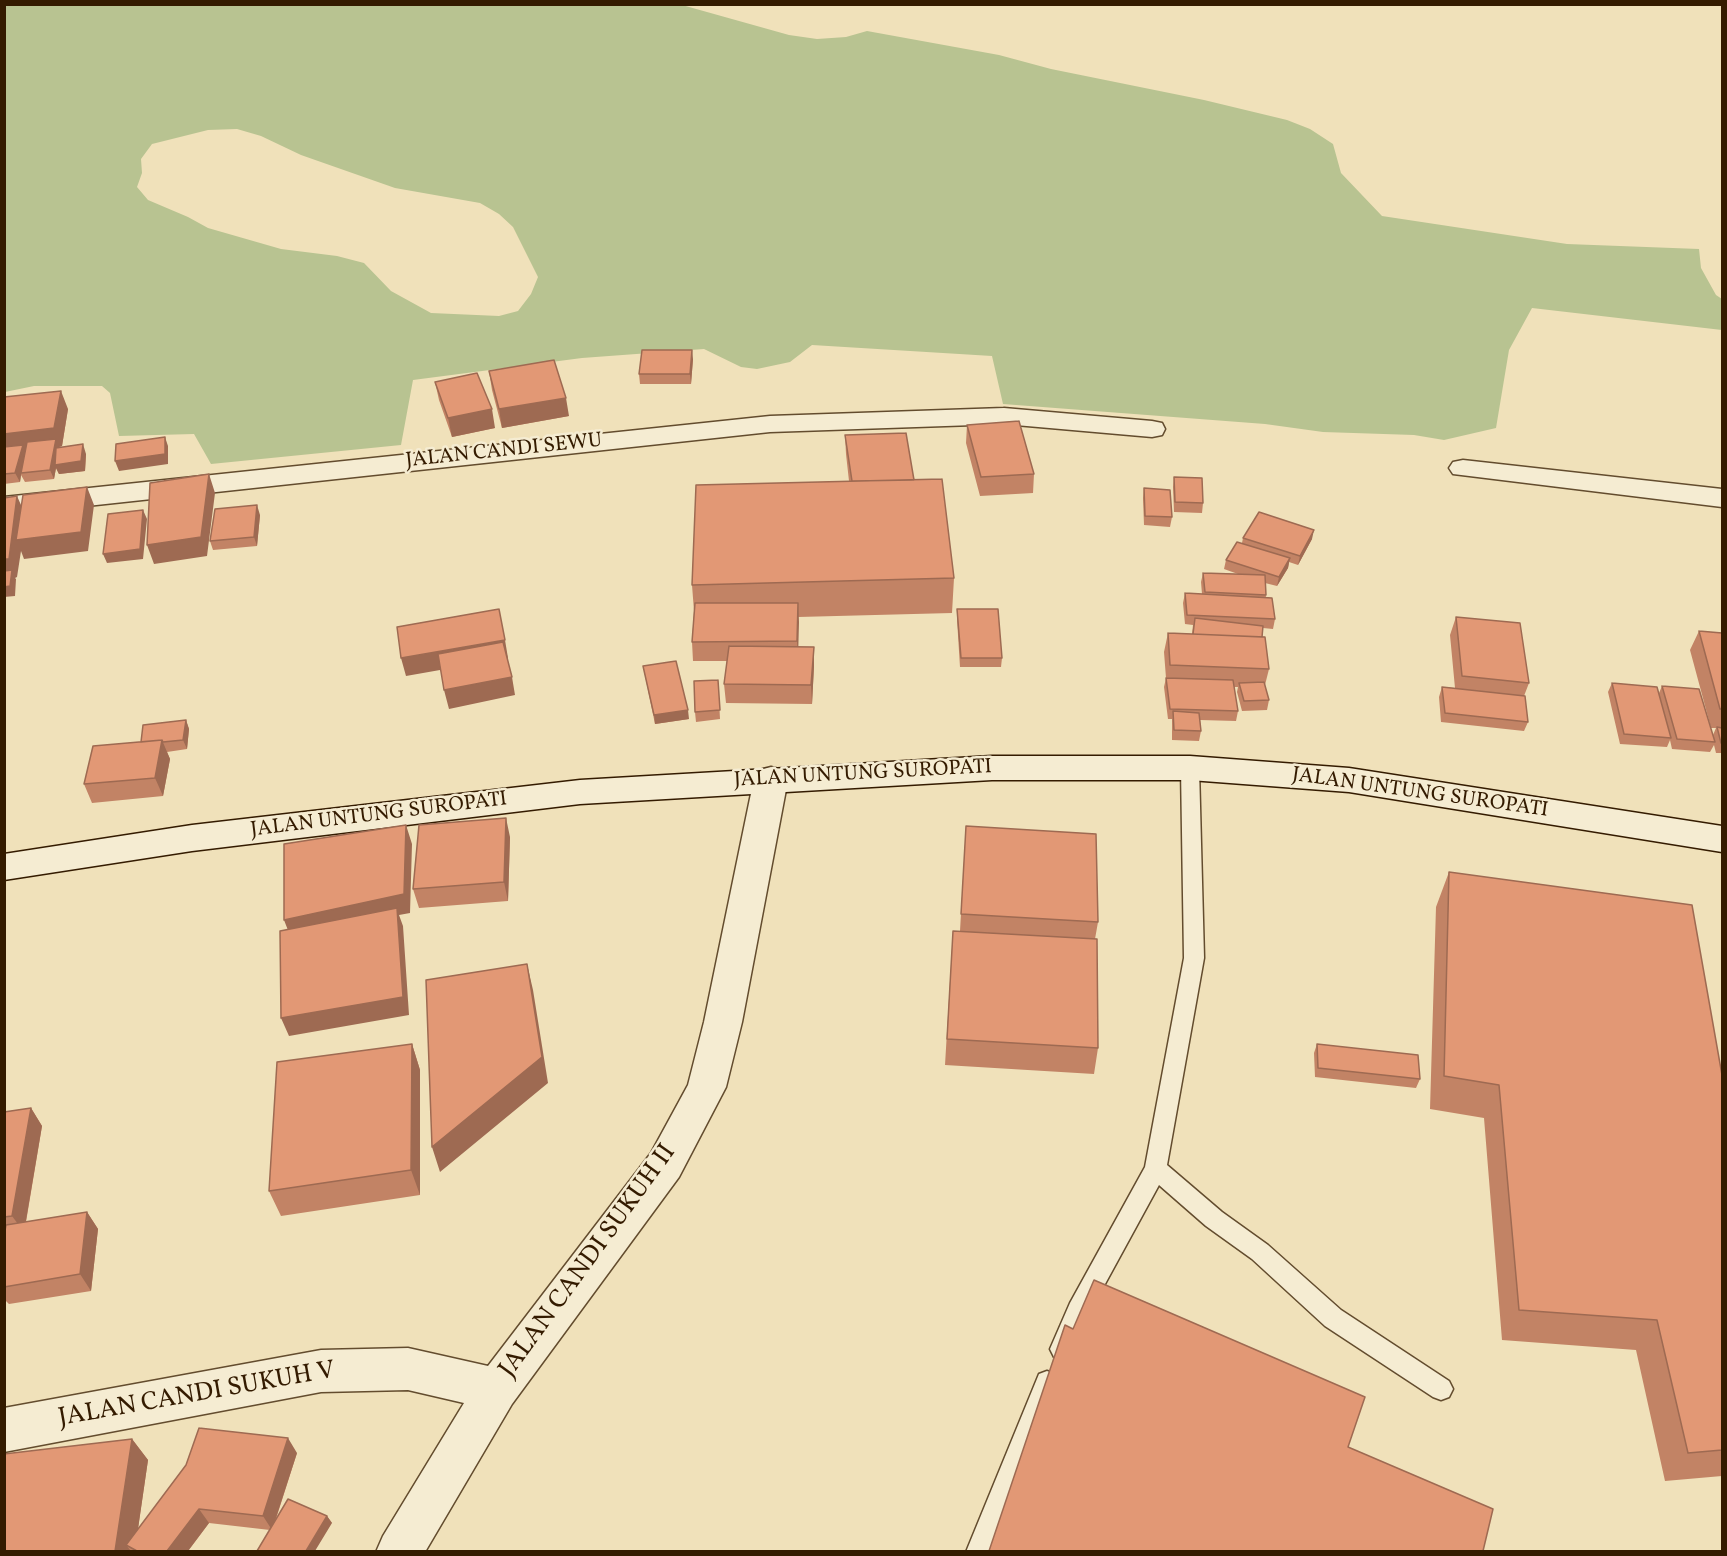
<!DOCTYPE html>
<html>
<head>
<meta charset="utf-8">
<style>
	body { margin:0 }
	#map { position:relative; width:1727px; height:1556px; overflow:hidden; background:#f0e1ba; font-family:Vollkorn,serif }
	canvas { display:block }
	.frame { position:absolute; inset:0; border:6px solid #341b00; pointer-events:none }
</style>
</head>
<body>
<div id="map">
<canvas width="1727" height="1556"></canvas>
<div class="frame"></div>
</div>
<script>
const g = document.querySelector('canvas').getContext('2d');
g.lineJoin = 'round';
function fillPath(path, color) { g.fillStyle = color; g.fill(path, 'evenodd'); }
const toPath = rows => new Path2D(rows.map(r => 'M' + r).join(''));
function trace(path, color, width, dash) { g.strokeStyle = color; g.lineWidth = width; g.lineCap = dash ? 'butt' : 'round'; g.setLineDash(dash || []); g.stroke(path); }
function write(font, color, halo, rows, align = 'center') {
  g.font = font + ' Vollkorn,serif'; g.lineWidth = 5; g.setLineDash([]); g.textBaseline = 'middle'; g.strokeStyle = halo; g.fillStyle = color; for (const [text, x, y, turn = 0] of rows) {
    g.save(); g.translate(x, y); g.rotate((+turn || 0) * Math.PI / 180); g.textAlign = isNaN(turn) ? turn : align; if (halo) g.strokeText(text, 0, 0); g.fillText(text, 0, 0); g.restore();
  }
}
const green = toPath([
	[4,5,682,5,789,35,817,39,846,37,867,31,999,55,1051,69,1204,100,1287,120,1310,129,1333,144,1341,173,1382,216,1567,244,1699,249,1701,268,1716,295,1722,299,1722,330,1532,308,1509,350,1496,428,1444,440,1414,435,1323,432,1265,424,1003,404,992,356,812,345,790,362,757,369,741,367,704,349,582,358,413,380,401,445,211,464,194,434,119,436,110,393,102,386,34,386,5,392],
	[237,129,261,136,301,155,395,188,480,203,499,214,513,227,538,277,531,294,518,311,499,316,431,313,391,291,364,263,337,256,281,249,208,228,188,217,148,200,137,187,142,173,141,159,152,144,208,130]
]);
const service = toPath([
	[1190,761,1196,763,1199,768,1204,958,1167,1165,1222,1212,1268,1245,1341,1310,1449,1381,1453,1389,1449,1397,1441,1400,1433,1397,1325,1326,1252,1259,1206,1226,1159,1185,1087,1317,1070,1357,1062,1360,1054,1357,1050,1349,1070,1303,1145,1167,1184,958,1181,768,1184,763,1190,761],
	[1047,1371,1055,1374,1059,1382,991,1552,966,1552,1039,1374,1047,1371]
]);
const minor = toPath([
	[1004,408,1152,421,1162,423,1165,429,1162,435,1152,437,1004,424,770,432,4,515,4,497,770,416,1004,408],
	[1463,460,1722,489,1722,507,1453,474,1449,468,1453,462,1463,460],
	[771,767,783,770,788,779,742,1022,726,1087,679,1177,512,1404,425,1552,376,1552,383,1536,464,1403,408,1390,321,1392,4,1452,4,1408,321,1350,408,1348,488,1366,651,1153,688,1085,704,1022,754,779,759,770,771,767]
]);
const secondary = toPath([
	[992,756,1190,756,1349,768,1722,826,1722,852,1349,792,1190,780,992,780,580,804,192,851,4,880,4,854,192,825,580,780,992,756]
]);
const wall = toPath([
	[693,359,691,384,640,384,639,374],
	[489,371,569,416,502,428,492,390],
	[435,382,495,428,452,437,439,400],
	[4,397,68,409,62,446,59,447,86,454,85,471,59,474,56,468,54,479,25,482,21,475,20,482,4,484],
	[967,425,1034,474,1033,493,980,496,966,443],
	[845,435,914,480,954,578,952,613,798,617,798,647,814,666,812,704,726,703,724,684,727,661,693,661,692,642,694,611,692,585,849,481,846,454],
	[1174,477,1203,503,1202,513,1174,512,1173,487],
	[1144,488,1172,517,1170,527,1144,525,1143,498],
	[260,515,257,546,213,550,210,541],
	[1243,538,1312,539,1298,565,1289,562,1288,568,1277,586,1265,583,1266,598,1275,619,1273,629,1263,628,1262,637,1269,669,1265,685,1269,700,1267,710,1242,711,1237,692,1238,687,1234,687,1238,711,1236,721,1200,720,1201,731,1199,741,1172,740,1172,719,1168,719,1164,687,1166,678,1164,652,1168,633,1192,634,1193,625,1185,624,1183,603,1185,593,1202,594,1201,582,1203,573,1238,574,1224,569,1226,560,1242,543],
	[957,609,1002,658,1001,667,960,667,957,619],
	[1456,617,1529,683,1524,696,1528,722,1524,731,1441,722,1439,697,1442,687,1455,688,1450,635],
	[1699,631,1722,633,1722,753,1716,753,1714,745,1710,752,1672,749,1670,740,1667,747,1620,744,1608,692,1612,683,1659,693,1662,686,1713,735,1716,728,1711,728,1690,650],
	[643,666,689,719,655,724],
	[718,680,720,719,696,722,695,712],
	[186,720,189,729,187,749,167,752,170,759,163,796,92,803,84,784,141,742],
	[966,826,1098,922,1095,939,1098,1048,1094,1074,945,1065,953,931,960,931],
	[510,837,508,901,419,908,413,889],
	[1449,872,1722,1075,1722,1476,1665,1481,1636,1350,1502,1340,1484,1118,1430,1109,1436,907],
	[412,1044,420,1070,420,1195,281,1216,269,1191],
	[1317,1044,1420,1079,1416,1088,1315,1077,1314,1053],
	[31,1108,42,1126,26,1222,87,1212,98,1229,91,1291,9,1304,4,1299,4,1112],
	[132,1439,148,1460,138,1528,297,1453,275,1522,327,1516,332,1523,270,1530,209,1523,188,1551,4,1551]
]);
const shadedWall = toPath([
	[692,350,693,359,691,384,690,374],
	[61,391,68,409,62,446,59,447,60,448,83,444,86,454,85,471,59,474,56,468,54,479,50,470,21,473,21,475,20,482,4,453,4,434],
	[566,398,569,416,502,428,499,409],
	[492,409,495,428,452,437,448,418],
	[165,437,168,446,168,464,119,471,115,461],
	[209,474,215,493,207,556,154,564,147,545],
	[87,487,94,505,88,551,24,559,21,551,17,577,15,578,16,579,15,596,4,597,4,559,17,496,25,514],
	[257,505,260,515,257,546,254,537],
	[143,510,147,519,143,559,107,563,103,554],
	[1314,530,1312,539,1298,565,1300,556],
	[1290,558,1288,568,1277,586,1279,577],
	[798,603,799,622,798,660,797,641],
	[505,640,508,658,406,676,401,658],
	[814,647,814,666,812,704,811,685],
	[512,677,515,695,449,709,444,690],
	[688,710,689,719,655,724,654,715],
	[186,720,189,729,187,749,183,740],
	[162,740,170,759,163,796,155,778],
	[506,818,510,837,508,901,504,882],
	[406,825,412,844,410,913,399,915,403,926,409,1015,289,1036,281,1018,291,938,284,920],
	[527,964,533,990,548,1083,440,1172,432,1147],
	[412,1044,420,1070,420,1195,411,1170],
	[31,1108,42,1126,24,1232,12,1216],
	[87,1212,98,1229,91,1291,80,1274],
	[288,1438,297,1453,272,1530,263,1516],
	[132,1439,148,1460,135,1550,126,1545,131,1551,115,1551],
	[199,1509,209,1523,188,1551,167,1551],
	[327,1516,332,1523,315,1551,306,1551]
]);
const building = toPath([
	[642,350,692,350,690,374,639,374,642,350],
	[554,360,566,398,499,409,489,371,554,360],
	[477,373,492,409,448,418,435,382,477,373],
	[61,391,54,428,4,434,4,397,61,391],
	[1019,421,1034,474,981,477,967,425,1019,421],
	[906,433,914,480,852,481,845,435,906,433],
	[165,437,165,454,115,461,116,444,165,437],
	[56,439,50,470,21,473,27,442,56,439],
	[83,444,81,461,55,465,56,448,83,444],
	[23,445,15,473,4,474,4,447,23,445],
	[209,474,201,537,147,545,150,483,209,474],
	[1174,477,1202,478,1203,503,1175,502,1174,477],
	[942,479,954,578,692,585,696,485,942,479],
	[87,487,81,532,16,540,23,495,87,487],
	[1144,488,1170,490,1172,517,1145,516,1144,488],
	[17,496,9,559,4,559,4,498,17,496],
	[257,505,254,537,210,541,215,509,257,505],
	[143,510,140,549,103,554,108,514,143,510],
	[1259,512,1314,530,1300,556,1243,538,1259,512],
	[1237,542,1290,558,1279,577,1226,560,1237,542],
	[12,570,10,586,4,587,4,571,12,570],
	[1203,573,1265,575,1266,595,1205,592,1203,573],
	[1185,593,1272,598,1275,619,1187,615,1185,593],
	[695,603,798,603,797,641,692,642,695,603],
	[499,609,505,640,401,658,397,627,499,609],
	[957,609,998,609,1002,658,961,658,957,609],
	[1456,617,1520,623,1529,683,1462,676,1456,617],
	[1195,618,1263,626,1262,637,1193,634,1195,618],
	[1699,631,1722,633,1722,709,1720,709,1699,631],
	[1168,633,1265,637,1269,669,1170,665,1168,633],
	[503,642,512,677,444,690,438,654,503,642],
	[729,646,814,647,811,685,724,684,729,646],
	[676,661,688,710,654,715,643,666,676,661],
	[1166,678,1233,680,1238,711,1170,709,1166,678],
	[718,680,720,710,695,712,694,681,718,680],
	[1264,682,1269,700,1244,701,1239,683,1264,682],
	[1612,683,1657,687,1671,738,1624,734,1612,683],
	[1662,686,1699,689,1715,742,1677,739,1662,686],
	[1442,687,1525,696,1528,722,1445,713,1442,687],
	[1173,711,1199,713,1201,731,1174,730,1173,711],
	[186,720,183,740,163,742,162,740,141,742,143,725,186,720],
	[1717,727,1722,728,1722,743,1721,743,1717,727],
	[162,740,155,778,84,784,93,746,162,740],
	[506,818,504,882,413,889,419,825,506,818],
	[406,825,404,894,284,920,284,844,406,825],
	[966,826,1096,834,1098,922,961,914,966,826],
	[1449,872,1692,905,1722,1075,1722,1450,1688,1453,1657,1320,1519,1310,1499,1085,1444,1076,1449,872],
	[397,908,403,997,281,1018,280,931,397,908],
	[953,931,1097,939,1098,1048,947,1039,953,931],
	[527,964,542,1057,432,1147,426,980,527,964],
	[412,1044,411,1170,269,1191,277,1062,412,1044],
	[1317,1044,1418,1055,1420,1079,1318,1068,1317,1044],
	[31,1108,12,1216,4,1217,4,1112,31,1108],
	[87,1212,80,1274,4,1287,4,1236,6,1225,87,1212],
	[1094,1280,1365,1397,1348,1447,1493,1509,1483,1551,989,1551,1065,1325,1073,1329,1094,1280],
	[199,1428,288,1438,263,1516,199,1509,167,1551,137,1551,126,1545,186,1465,199,1428],
	[132,1439,115,1551,4,1551,4,1454,132,1439],
	[288,1499,327,1516,306,1551,257,1551,288,1499]
]);
const streetNames = [
	["JALAN CANDI SEWU",504,452,-6],
	["JALAN UNTUNG SUROPATI",863,775,-3],
	["JALAN UNTUNG SUROPATI",1420,794,8],
	["JALAN UNTUNG SUROPATI",379,816,-7]
];
const nearStreetnames = [
	["JALAN CANDI SUKUH II",589,1262,-54],
	["JALAN CANDI SUKUH V",197,1396,-10]
];
fillPath(green, '#b8c391');
trace(service, '#634c2e', 3);
trace(minor, '#634c2e', 3);
trace(secondary, '#341b00', 3);
fillPath(service, '#f5ecd2');
fillPath(minor, '#f5ecd2');
fillPath(secondary, '#f5ecd2');
fillPath(wall, '#c28365');
fillPath(shadedWall, '#9e6a52');
fillPath(building, '#e29875');
trace(building, '#9e6a52', 1.5);
write('21px', '#341b00', '#f5ecd2', streetNames);
write('26px', '#341b00', '#f5ecd2', nearStreetnames);
</script>
</body>
</html>
